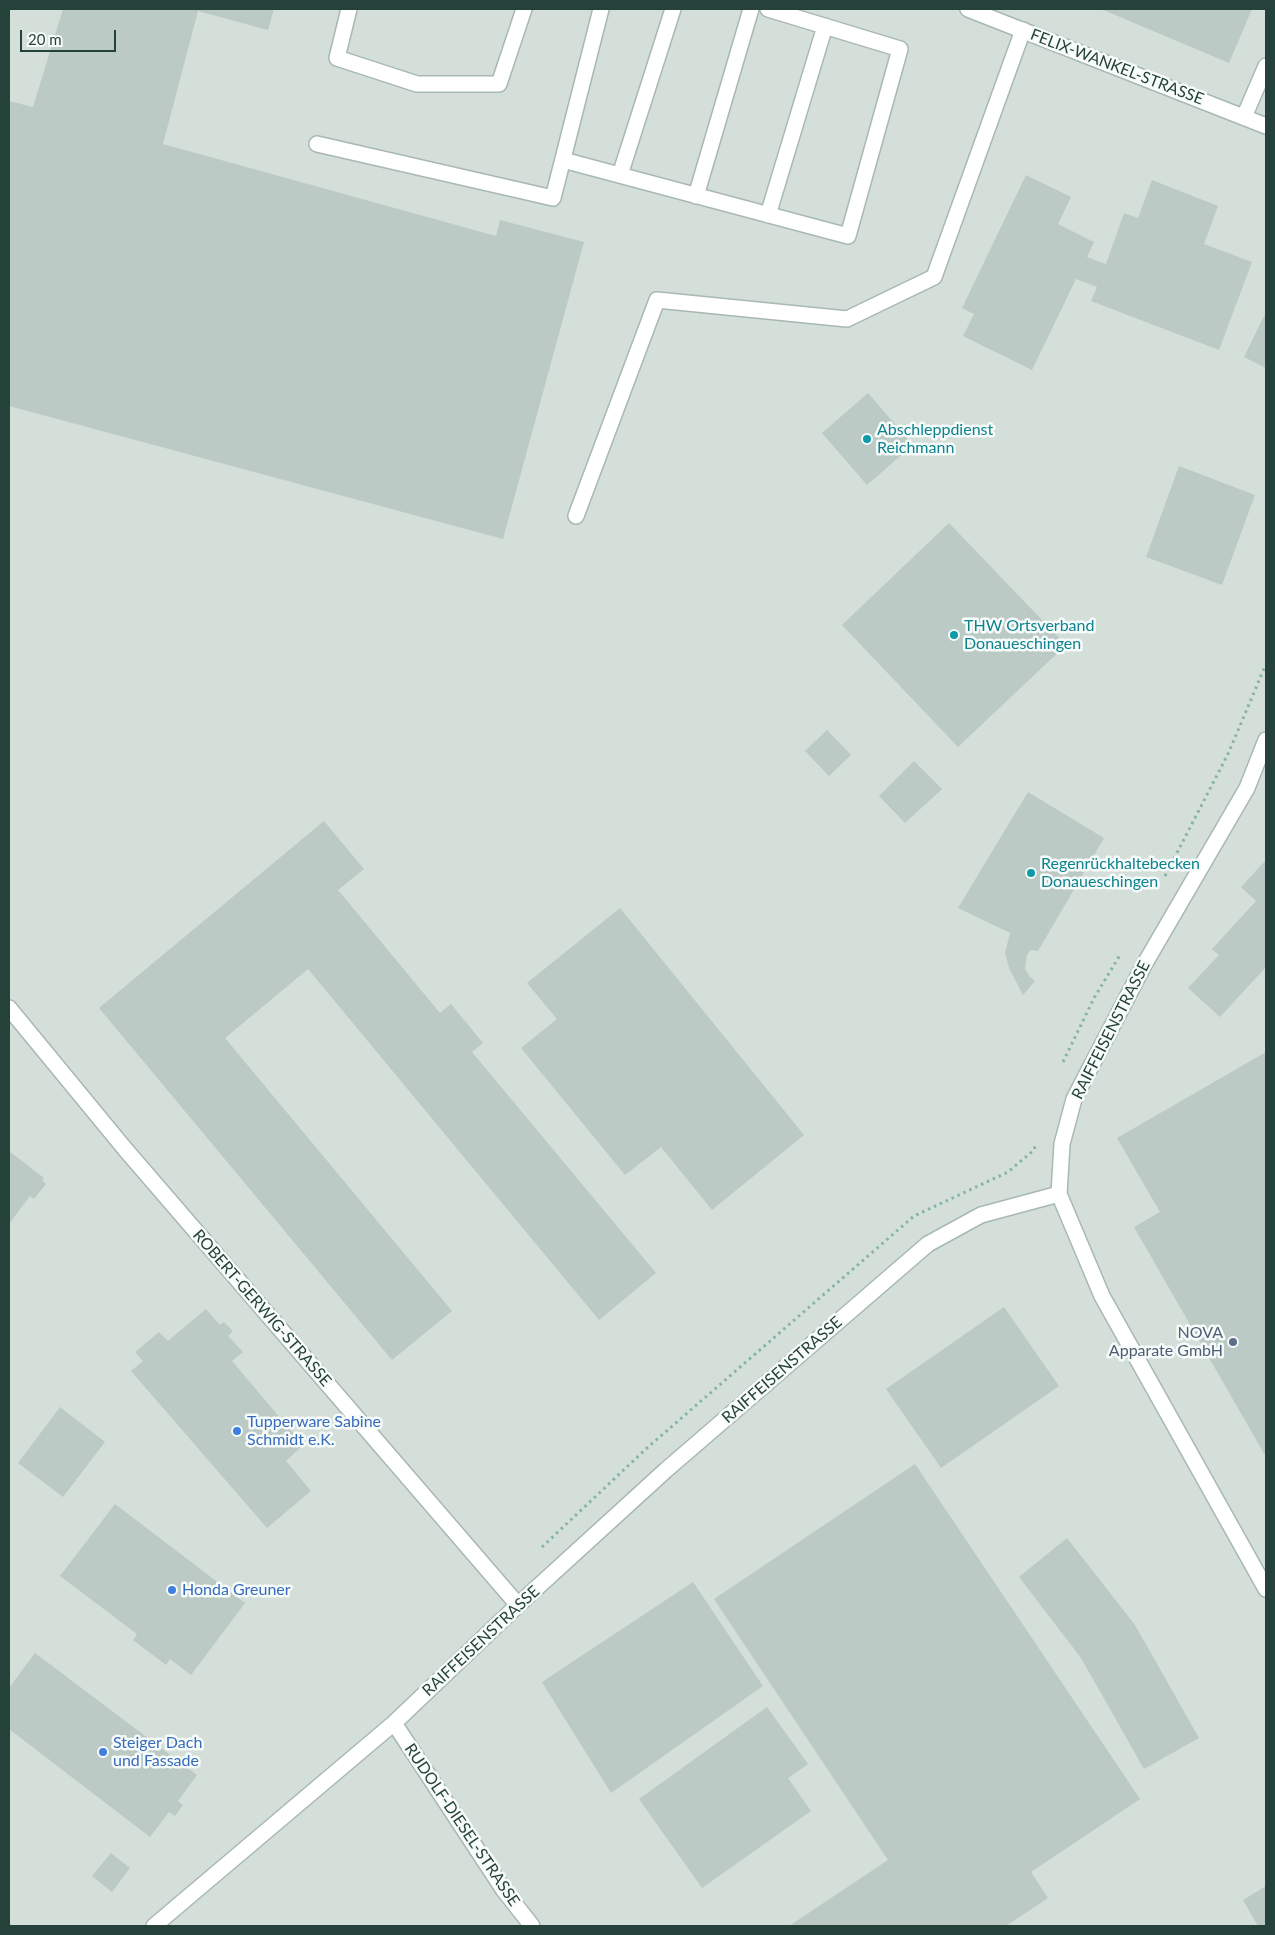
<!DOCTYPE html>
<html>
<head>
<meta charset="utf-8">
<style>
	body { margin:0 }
	#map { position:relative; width:1275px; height:1935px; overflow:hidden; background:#e6efeb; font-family:Lato,sans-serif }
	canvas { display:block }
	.frame { position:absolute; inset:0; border:10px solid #24423a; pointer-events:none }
	.scale { position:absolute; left:20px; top:30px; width:96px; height:22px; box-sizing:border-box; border:2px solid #24423a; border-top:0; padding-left:6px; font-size:15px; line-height:18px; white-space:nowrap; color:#24423a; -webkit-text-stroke:4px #f7fbf9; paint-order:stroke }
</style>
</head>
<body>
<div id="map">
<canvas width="1275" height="1935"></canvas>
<div class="frame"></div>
<div class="scale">20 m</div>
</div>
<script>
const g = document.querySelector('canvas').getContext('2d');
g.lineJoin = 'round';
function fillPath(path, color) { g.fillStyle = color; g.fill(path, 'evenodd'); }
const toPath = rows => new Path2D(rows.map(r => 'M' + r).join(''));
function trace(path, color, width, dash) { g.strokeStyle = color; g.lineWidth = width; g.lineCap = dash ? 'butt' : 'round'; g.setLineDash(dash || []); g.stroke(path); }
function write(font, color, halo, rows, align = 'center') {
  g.font = font + ' Lato,sans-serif'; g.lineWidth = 5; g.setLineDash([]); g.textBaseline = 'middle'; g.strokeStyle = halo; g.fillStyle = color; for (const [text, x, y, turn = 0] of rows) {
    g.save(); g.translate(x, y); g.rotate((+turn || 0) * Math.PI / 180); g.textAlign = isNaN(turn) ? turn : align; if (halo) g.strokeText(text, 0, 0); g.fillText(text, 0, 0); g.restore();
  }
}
const built = toPath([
	[9,9,1266,9,1266,1926,9,1926]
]);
const building = toPath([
	[63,9,274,9,268,30,198,11,163,144,496,236,500,220,584,242,503,539,9,406,9,101,33,107],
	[1101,9,1252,9,1229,63],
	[1026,175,1071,197,1058,224,1094,242,1087,257,1106,264,1124,213,1138,218,1152,180,1218,206,1204,244,1252,262,1219,350,1091,301,1097,287,1076,279,1032,370,963,336,974,314,962,308],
	[1266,312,1266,368,1244,357],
	[868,393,913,445,867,485,822,433],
	[1179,466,1255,495,1222,585,1146,557],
	[949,523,1066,645,958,747,842,625],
	[827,730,851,755,829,776,805,751],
	[914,761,942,789,905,823,879,796],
	[1028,792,1104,838,1038,951,1031,950,1027,955,1025,969,1030,977,1035,981,1023,995,1009,968,1005,953,1010,933,958,908],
	[324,821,364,869,338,890,440,1013,451,1004,483,1043,472,1052,656,1273,599,1320,308,969,225,1038,452,1311,392,1360,99,1008],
	[1266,860,1266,967,1220,1017,1188,988,1219,955,1212,949,1256,901,1241,887],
	[620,908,804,1135,712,1210,661,1147,625,1175,521,1048,557,1019,527,983],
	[1266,1052,1266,1457,1134,1227,1160,1212,1117,1138],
	[9,1151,44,1178,42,1180,46,1184,34,1199,30,1196,9,1224],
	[1004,1307,1059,1386,941,1468,886,1389],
	[206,1309,220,1325,224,1322,233,1331,228,1336,243,1352,232,1361,303,1445,286,1461,311,1491,267,1528,131,1371,143,1361,135,1352,159,1332,168,1341],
	[60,1407,105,1442,63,1497,18,1463],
	[915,1464,1140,1799,1031,1872,1048,1898,1006,1926,789,1926,888,1860,714,1599],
	[115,1504,245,1603,191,1675,170,1659,166,1665,133,1640,137,1634,60,1576],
	[1067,1538,1135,1625,1199,1738,1144,1769,1081,1658,1019,1577],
	[693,1582,763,1686,611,1793,542,1682],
	[35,1653,197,1775,178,1801,183,1805,175,1816,169,1812,150,1837,9,1729,9,1688],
	[767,1707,808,1764,788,1778,811,1811,702,1888,639,1799],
	[111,1853,130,1868,112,1892,92,1876],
	[1266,1886,1266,1926,1258,1926,1243,1900]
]);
const path = toPath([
	[1165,876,1228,754,1266,664],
	[1063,1062,1094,998,1120,955],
	[542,1547,647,1448,914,1216,1008,1172,1034,1150,1036,1143]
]);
const lane = toPath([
	[349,9,337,58,417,84,499,84,524,9],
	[1244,117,1266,66],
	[317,144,553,198,601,9],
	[563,160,848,236,900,49,768,9],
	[620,175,673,9],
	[696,196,751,9],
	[768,215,825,26],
	[576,516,657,300,847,319,934,277,1023,30]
]);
const street = toPath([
	[968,9,1266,126],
	[9,1008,125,1149,518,1605],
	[1059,1194,1102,1296,1266,1589],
	[394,1723,503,1889,532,1926],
	[154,1926,394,1723,518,1605,666,1470,928,1244,981,1215,1059,1194,1062,1144,1074,1099,1144,965,1247,788,1266,740]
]);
const markers = [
	[867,439,5,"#0f9aa8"],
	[954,635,5,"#0f9aa8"],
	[1031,873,5,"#0f9aa8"],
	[1233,1342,5,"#5c6f8a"],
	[237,1431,5,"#3f7fe0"],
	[172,1590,5,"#3f7fe0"],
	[103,1752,5,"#3f7fe0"]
];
const streetNames = [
	["FELIX-WANKEL-STRASSE",1117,67,21],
	["RAIFFEISENSTRASSE",1111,1030,-63],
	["ROBERT-GERWIG-STRASSE",262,1308,49],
	["RAIFFEISENSTRASSE",782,1370,-41],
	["RAIFFEISENSTRASSE",481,1641,-43],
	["RUDOLF-DIESEL-STRASSE",462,1825,56]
];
const cultureNames = [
	["Abschleppdienst",877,430],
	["Reichmann",877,448],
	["THW Ortsverband",964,626],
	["Donaueschingen",964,644],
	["Regenrückhaltebecken",1041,864],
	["Donaueschingen",1041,882]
];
const serviceNames = [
	["NOVA",1223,1333],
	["Apparate GmbH",1223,1351]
];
const shopNames = [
	["Tupperware Sabine",247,1422],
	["Schmidt e.K.",247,1440],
	["Honda Greuner",182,1590],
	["Steiger Dach",113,1743],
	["und Fassade",113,1761]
];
fillPath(built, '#d4dfda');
fillPath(building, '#bbcac4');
trace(lane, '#a8b8b2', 18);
trace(street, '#a8b8b2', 18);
trace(path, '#86b3a5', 3, [2.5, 4]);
trace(lane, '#fff', 15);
trace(street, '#fff', 15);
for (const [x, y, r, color] of markers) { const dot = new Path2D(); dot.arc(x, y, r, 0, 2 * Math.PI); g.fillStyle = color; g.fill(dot); trace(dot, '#f7fbf9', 2); }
write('16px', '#24423a', '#f7fbf9', streetNames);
write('16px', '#0d838f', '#f7fbf9', cultureNames, 'left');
write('16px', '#4e5e75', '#f7fbf9', serviceNames, 'right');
write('16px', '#366cbe', '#f7fbf9', shopNames, 'left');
</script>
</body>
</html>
